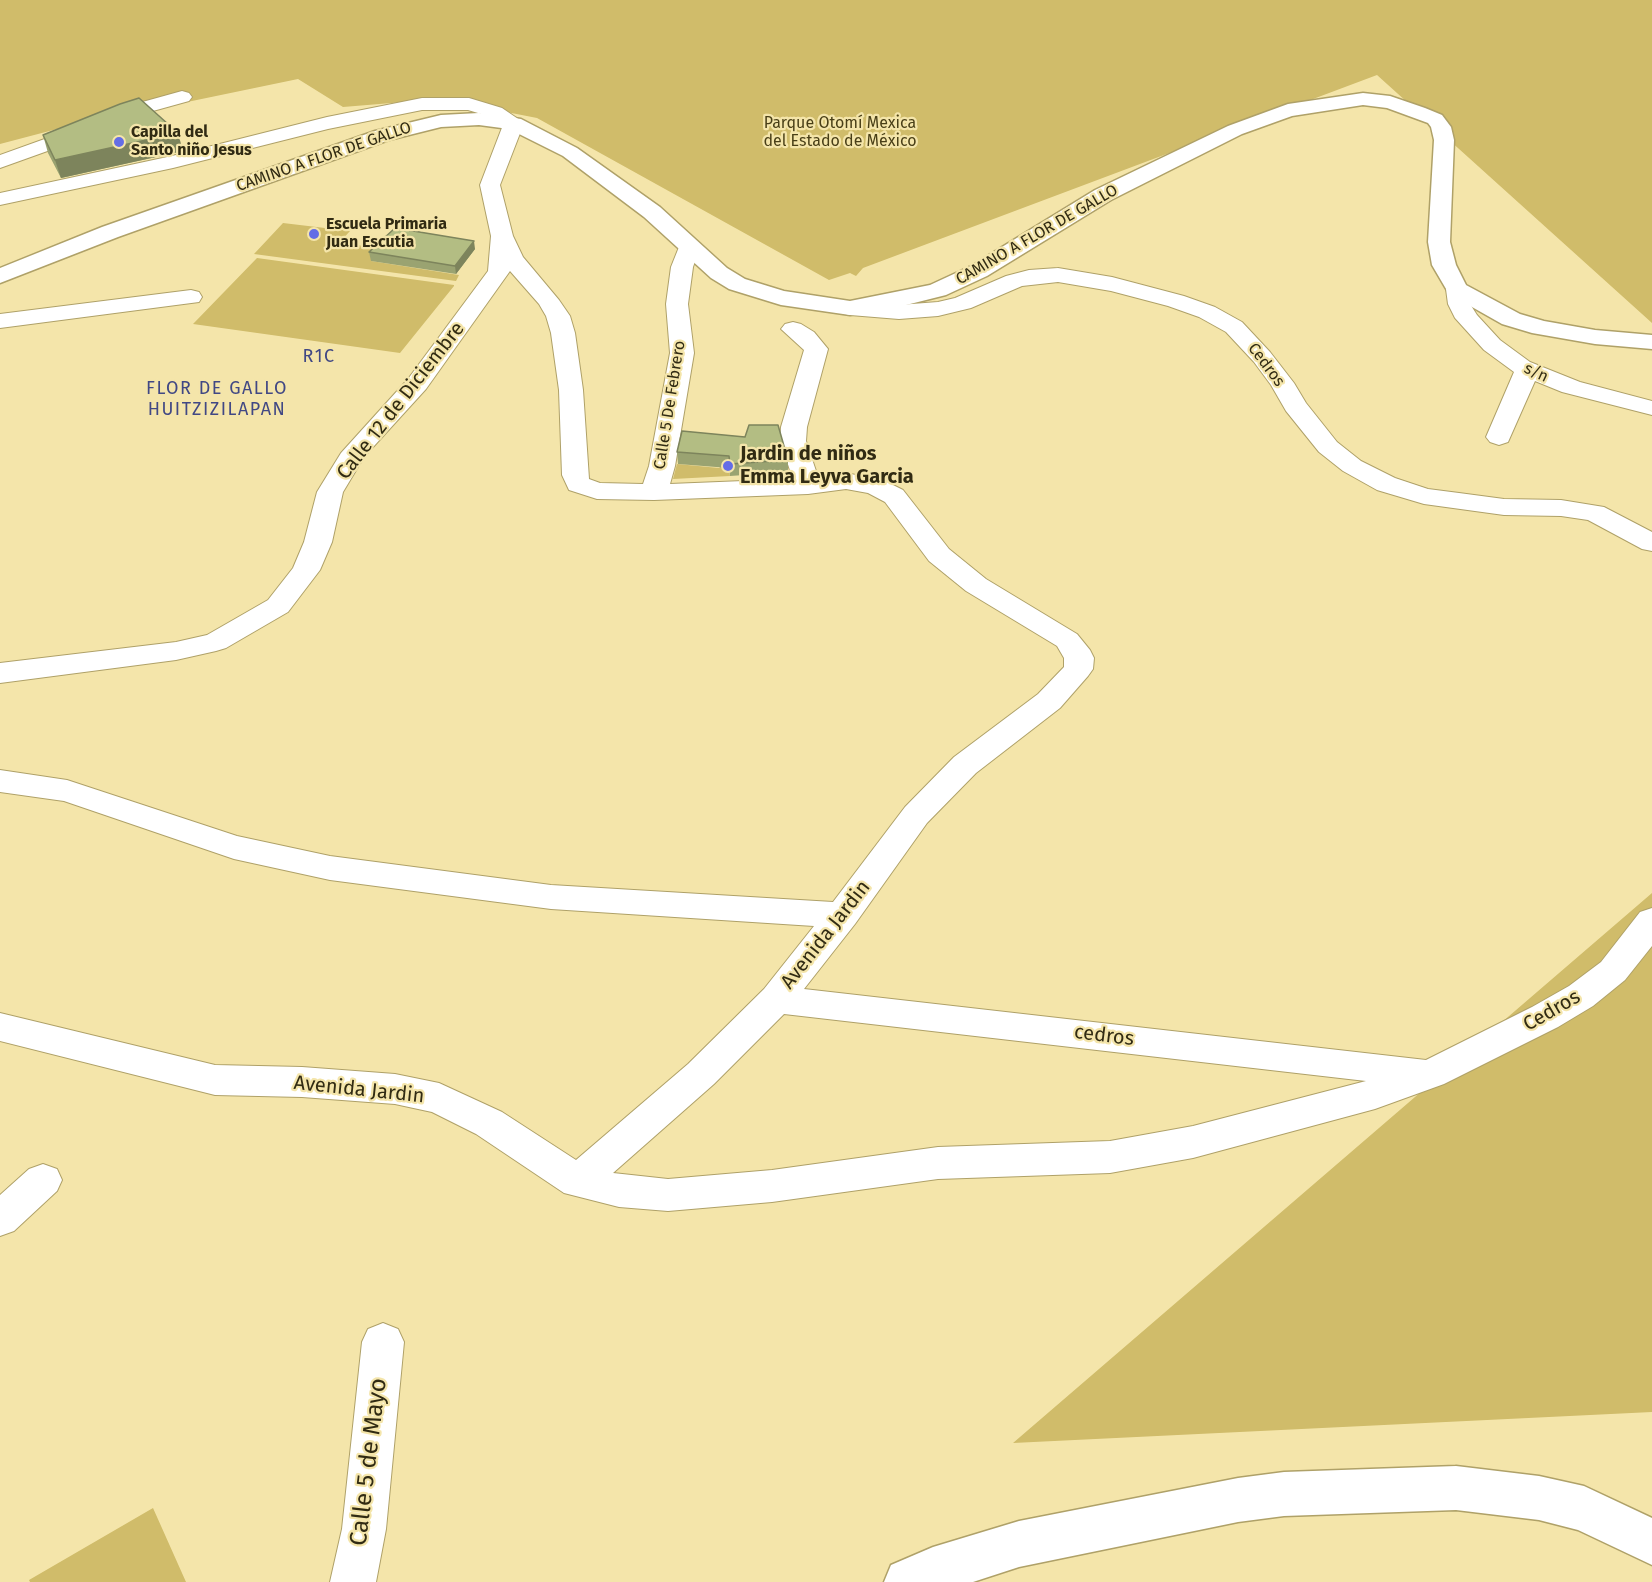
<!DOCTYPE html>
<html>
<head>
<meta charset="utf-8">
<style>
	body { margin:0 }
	canvas { display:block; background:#f4e5aa }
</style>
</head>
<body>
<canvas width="1652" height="1582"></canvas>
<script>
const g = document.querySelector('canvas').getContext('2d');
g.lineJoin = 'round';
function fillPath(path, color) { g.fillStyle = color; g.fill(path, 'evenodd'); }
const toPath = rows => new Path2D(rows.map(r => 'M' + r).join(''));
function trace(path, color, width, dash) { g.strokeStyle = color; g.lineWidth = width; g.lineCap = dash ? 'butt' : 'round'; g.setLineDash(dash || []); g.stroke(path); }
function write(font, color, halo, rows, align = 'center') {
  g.font = font + ' "Fira Sans",sans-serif'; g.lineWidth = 4.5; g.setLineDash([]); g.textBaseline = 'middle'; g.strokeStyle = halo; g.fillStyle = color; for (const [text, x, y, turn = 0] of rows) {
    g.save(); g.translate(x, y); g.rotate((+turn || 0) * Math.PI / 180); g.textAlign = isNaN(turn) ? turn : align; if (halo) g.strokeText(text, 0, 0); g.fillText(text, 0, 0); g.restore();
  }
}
const green = toPath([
	[0,0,1652,0,1652,323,1377,75,863,268,856,276,850,273,829,280,537,118,440,99,343,107,298,79,57,129,0,144],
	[283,223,350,231,340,242,375,248,371,261,459,275,456,281,254,254],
	[257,258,454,285,454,286,400,353,193,324],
	[727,461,730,476,673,479,677,464,719,468],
	[1652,893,1652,1412,1013,1443],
	[153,1508,186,1582,30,1582,29,1580]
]);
const street = toPath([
	[182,91,189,93,192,97,189,101,124,119,67,144,0,168,0,155,53,136,110,111,182,91],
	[422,98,469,98,502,108,524,123,500,185,513,236,523,257,559,300,570,316,575,333,583,390,589,479,600,483,643,484,649,466,670,353,666,304,671,267,681,242,689,240,697,242,700,247,693,267,688,304,694,353,675,466,670,484,793,479,780,441,781,427,804,350,781,329,785,324,793,322,801,324,814,332,828,349,807,427,806,441,818,477,846,473,885,481,903,490,949,549,986,579,1077,634,1090,650,1094,658,1093,669,1088,676,1060,708,976,773,927,823,855,924,804,989,1426,1060,1532,1007,1569,986,1601,962,1640,912,1652,908,1652,946,1625,980,1593,1006,1558,1027,1444,1084,1375,1109,1193,1158,1110,1173,938,1179,772,1202,668,1211,619,1207,564,1193,476,1134,432,1112,395,1104,302,1097,215,1095,0,1041,0,1013,215,1065,302,1067,395,1074,439,1083,502,1112,576,1160,688,1064,764,989,814,926,551,909,330,880,234,859,64,801,0,792,0,770,67,780,237,836,330,856,551,885,833,902,905,807,954,757,1038,694,1064,667,1064,658,1057,646,966,591,929,561,885,502,868,493,846,489,808,494,654,500,597,499,569,490,562,475,559,390,551,333,546,316,539,304,510,271,426,389,364,457,343,492,332,542,320,570,288,612,226,648,216,651,176,660,0,683,0,663,176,642,207,635,268,600,293,568,304,542,317,492,341,453,408,379,488,271,491,236,480,185,503,125,488,116,468,110,422,110,328,129,173,168,0,205,0,193,172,156,327,117,422,98],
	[784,1014,1366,1081,1193,1126,1110,1141,938,1147,772,1170,668,1179,613,1173,714,1084,784,1014],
	[1058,268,1112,277,1184,296,1215,307,1242,322,1270,352,1294,383,1306,403,1337,442,1361,461,1395,478,1428,489,1459,493,1504,499,1561,500,1604,507,1652,532,1652,551,1642,549,1588,520,1561,516,1504,515,1424,504,1377,490,1343,471,1319,452,1286,411,1271,385,1254,362,1226,332,1199,317,1168,306,1111,291,1058,282,1022,286,971,308,938,316,899,319,850,315,842,313,839,308,842,303,850,301,899,305,938,302,955,298,1006,276,1029,270,1058,268],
	[1457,282,1465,284,1468,289,1470,304,1477,315,1500,340,1530,362,1580,382,1652,401,1652,415,1562,392,1535,381,1508,442,1499,445,1490,442,1486,437,1514,372,1484,350,1455,318,1448,304,1446,289,1449,284,1457,282],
	[191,290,199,292,202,297,199,302,0,328,0,314,191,290],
	[43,1164,57,1169,62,1180,57,1191,14,1231,0,1236,0,1195,29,1169,43,1164],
	[383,1323,398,1329,404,1342,386,1529,376,1582,330,1582,342,1529,362,1342,368,1329,383,1323]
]);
const secondary = toPath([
	[1363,93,1390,96,1425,108,1442,115,1451,127,1454,140,1450,242,1456,265,1466,285,1520,314,1544,321,1595,330,1652,335,1652,349,1595,344,1532,333,1502,324,1449,294,1432,265,1428,242,1434,140,1431,127,1428,123,1387,108,1363,105,1292,116,1242,134,1111,200,987,276,946,295,902,306,850,315,781,305,729,289,711,278,644,217,563,156,509,129,479,125,441,127,389,140,118,237,0,283,0,268,102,227,375,131,441,115,479,113,521,119,577,148,660,207,727,268,745,279,784,291,850,301,930,285,971,266,1095,190,1228,126,1288,104,1363,93],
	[1456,1466,1539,1476,1584,1486,1652,1518,1652,1565,1578,1530,1539,1520,1456,1510,1284,1516,1238,1522,1019,1567,973,1582,884,1582,891,1565,933,1547,1019,1521,1238,1478,1284,1472,1456,1466]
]);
const wall = toPath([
	[43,135,183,151,61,178,48,153],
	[475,249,456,274,371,261,369,252],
	[677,452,788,460,788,472,730,476,729,468,678,464]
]);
const shadedWall = toPath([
	[178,133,183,151,61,178,55,160],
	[474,241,475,249,456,274,455,266]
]);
const building = toPath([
	[139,98,178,133,55,160,43,135,120,104,139,98],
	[395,228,474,241,455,266,369,252,395,228],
	[749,425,778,425,788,460,730,464,729,456,677,452,682,431,745,437,749,425]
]);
const markers = [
	[119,142,6,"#646de6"],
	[314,234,6,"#646de6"],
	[728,466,6,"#646de6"]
];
const farParknames = [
	["Parque Otomí Mexica",840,124],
	["del Estado de México",840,142]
];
const farPoinames = [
	["Capilla del",131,133],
	["Santo niño Jesus",131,151],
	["Escuela Primaria",326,225],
	["Juan Escutia",326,243]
];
const farStreetnames = [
	["CAMINO A FLOR DE GALLO",324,157,-19],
	["CAMINO A FLOR DE GALLO",1037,235,-30],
	["Cedros",1266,365,53],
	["s/n",1536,373,25],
	["Calle 5 De Febrero",670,405,-81]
];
const farQuarternames = [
	["R1C",319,357],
	["FLOR DE GALLO",217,389],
	["HUITZIZILAPAN",217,410]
];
const streetNames = [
	["Calle 12 de Diciembre",401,401,-52],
	["Avenida Jardin",826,935,-52],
	["Cedros",1552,1011,-30],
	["cedros",1104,1036,7],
	["Avenida Jardin",359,1090,6]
];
const poiNames = [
	["Jardin de niños",740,454],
	["Emma Leyva Garcia",740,477]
];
const nearStreetnames = [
	["Calle 5 de Mayo",369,1462,-83]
];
fillPath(green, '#d0bc6a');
trace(street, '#afa168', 2);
trace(secondary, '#afa168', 3);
fillPath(street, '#fff');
fillPath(secondary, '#fff');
fillPath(wall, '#9aa371');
fillPath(shadedWall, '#7d845c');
fillPath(building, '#b3bd83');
trace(building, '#7d845c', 1.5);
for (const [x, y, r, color] of markers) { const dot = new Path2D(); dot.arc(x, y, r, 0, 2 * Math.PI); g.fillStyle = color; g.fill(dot); trace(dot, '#f4e5aa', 2); }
write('16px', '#493f17', '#f4e5aa', farParknames);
write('bold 16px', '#312b13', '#f4e5aa', farPoinames, 'left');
write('16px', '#312b13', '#f4e5aa', farStreetnames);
g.letterSpacing = '1.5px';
write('18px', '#414884', '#f4e5aa', farQuarternames);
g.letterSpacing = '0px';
write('20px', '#312b13', '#f4e5aa', streetNames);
write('bold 20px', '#312b13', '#f4e5aa', poiNames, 'left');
write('24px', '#312b13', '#f4e5aa', nearStreetnames);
</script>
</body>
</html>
